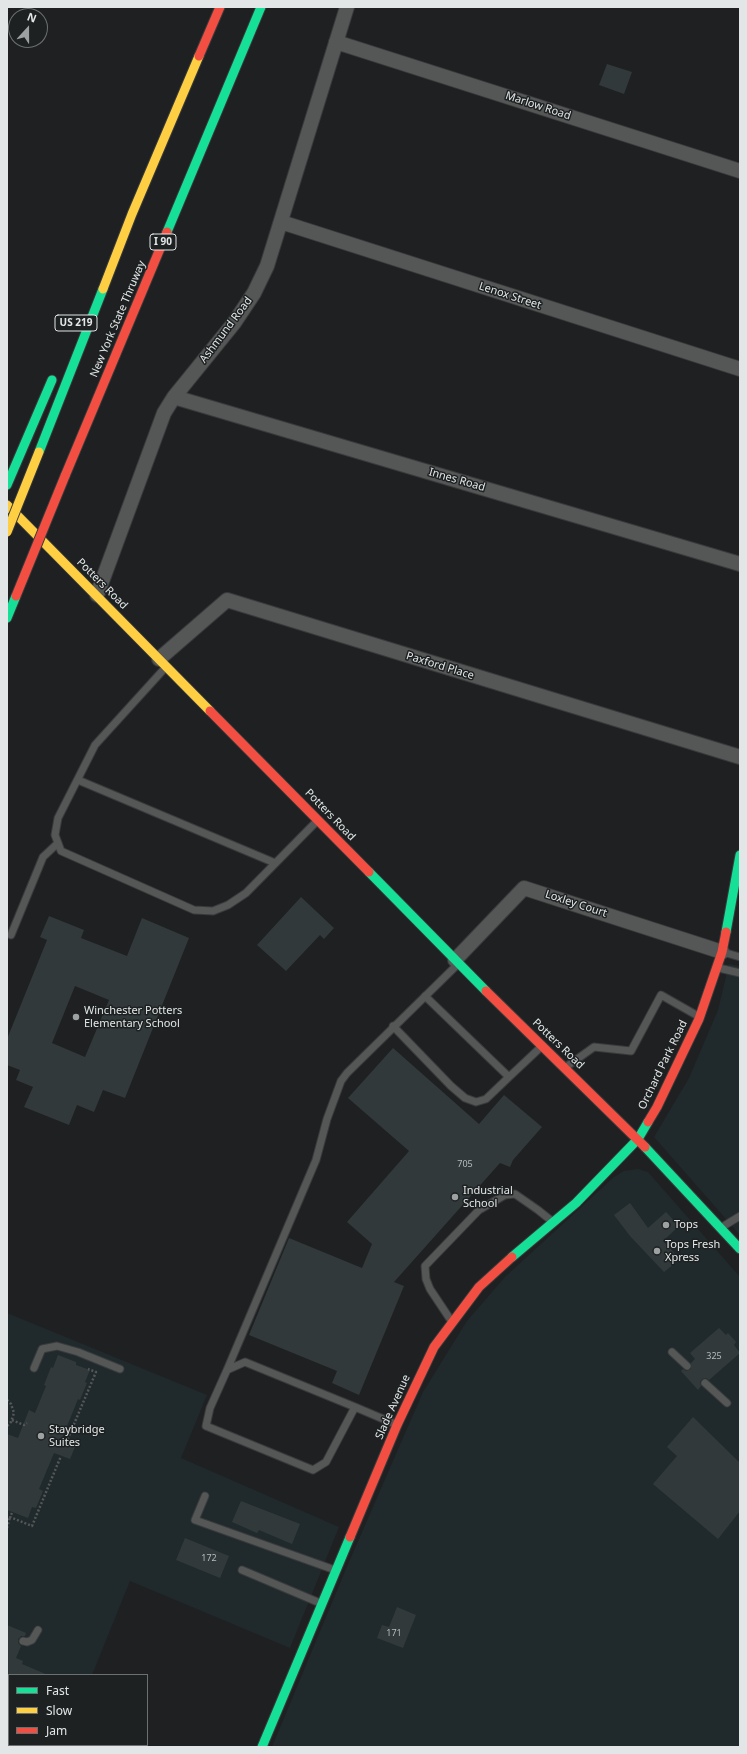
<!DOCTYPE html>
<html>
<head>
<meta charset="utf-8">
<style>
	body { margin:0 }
	#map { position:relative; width:747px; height:1754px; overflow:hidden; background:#1f2021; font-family:"Noto Sans",sans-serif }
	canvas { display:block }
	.frame { position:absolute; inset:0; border:8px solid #e3e6e6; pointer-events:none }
	.legend { position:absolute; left:8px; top:1674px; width:140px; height:72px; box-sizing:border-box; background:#1e2122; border:1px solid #6d7070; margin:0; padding:5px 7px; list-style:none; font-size:12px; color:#e3e6e6 }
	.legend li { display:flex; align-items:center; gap:8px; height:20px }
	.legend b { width:20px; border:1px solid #6d7070 }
	.north { position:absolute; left:8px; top:8px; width:40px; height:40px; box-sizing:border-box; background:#1e2122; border:1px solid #6d7070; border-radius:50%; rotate:21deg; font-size:11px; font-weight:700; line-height:16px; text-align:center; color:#e3e6e6 }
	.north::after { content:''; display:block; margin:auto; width:14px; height:18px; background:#9ea1a1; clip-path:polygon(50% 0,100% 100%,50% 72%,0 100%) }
</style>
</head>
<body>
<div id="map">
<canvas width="747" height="1754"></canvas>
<div class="frame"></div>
<ul class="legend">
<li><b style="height:5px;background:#16e098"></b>Fast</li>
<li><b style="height:5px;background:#ffcf43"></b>Slow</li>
<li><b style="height:5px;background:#f24e42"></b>Jam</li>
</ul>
<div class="north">N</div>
</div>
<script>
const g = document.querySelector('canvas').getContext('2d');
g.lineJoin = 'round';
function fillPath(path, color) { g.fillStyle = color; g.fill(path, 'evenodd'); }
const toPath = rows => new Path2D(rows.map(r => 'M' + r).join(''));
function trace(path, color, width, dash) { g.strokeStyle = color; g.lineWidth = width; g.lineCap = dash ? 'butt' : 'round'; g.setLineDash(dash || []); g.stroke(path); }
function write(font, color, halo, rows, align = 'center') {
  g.font = font + ' "Noto Sans",sans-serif'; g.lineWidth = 3; g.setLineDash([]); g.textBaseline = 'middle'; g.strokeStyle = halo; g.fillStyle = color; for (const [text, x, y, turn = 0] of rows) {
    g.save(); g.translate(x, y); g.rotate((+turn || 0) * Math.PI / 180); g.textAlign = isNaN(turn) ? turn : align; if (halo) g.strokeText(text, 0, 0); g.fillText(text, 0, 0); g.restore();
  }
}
const built = toPath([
	[729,964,740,966,740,1235,654,1137,689,1078,718,1010],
	[638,1169,648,1172,740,1277,740,1747,272,1747,346,1569,423,1392,467,1321,505,1277,614,1177,624,1171],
	[7,1313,207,1395,181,1458,339,1527,290,1648,130,1581,92,1675,9,1675,9,1745,63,1745,62,1747,7,1747]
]);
const building = toPath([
	[607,64,632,72,624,94,599,85],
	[301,897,334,928,324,939,320,935,286,971,257,945],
	[49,916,84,930,81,938,127,956,142,918,189,938,125,1098,103,1090,94,1112,77,1105,69,1125,24,1107,33,1087,16,1080,20,1070,7,1065,7,1039,47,940,40,937],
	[75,986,109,1000,85,1057,52,1043],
	[393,1048,479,1124,504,1095,542,1127,513,1160,510,1167,500,1163,394,1282,404,1286,359,1395,332,1383,337,1371,249,1335,289,1238,362,1268,372,1244,347,1222,409,1151,348,1098],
	[630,1203,648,1228,666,1212,679,1226,663,1241,680,1259,664,1272,630,1236,614,1215],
	[719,1328,726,1335,728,1333,736,1342,734,1345,740,1353,709,1380,706,1378,702,1379,700,1382,701,1386,698,1390,681,1371,683,1369,686,1371,691,1369,691,1363,695,1359,690,1353],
	[58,1355,76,1362,76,1365,90,1370,85,1382,87,1383,80,1400,78,1399,61,1441,75,1447,70,1459,54,1453,39,1489,43,1491,36,1508,32,1507,28,1518,7,1510,7,1434,18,1438,29,1410,35,1413,46,1386,44,1385,51,1367,53,1368],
	[693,1417,740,1463,740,1511,718,1539,653,1484,677,1456,667,1447],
	[241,1501,300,1524,292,1544,259,1530,257,1533,232,1522],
	[185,1538,229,1556,220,1578,176,1560],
	[397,1607,416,1615,403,1648,377,1638,382,1625,389,1627],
	[7,1625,26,1633,25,1636,21,1636,18,1639,18,1643,21,1646,16,1658,23,1661,22,1664,48,1675,9,1675,7,1679]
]);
const path = toPath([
	[7,1400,11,1404,14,1413,11,1422,7,1426],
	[12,1420,24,1425,27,1423],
	[66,1443,96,1372,88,1369],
	[12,1513,10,1517,32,1526,61,1456],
	[7,1528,10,1517]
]);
const lane = toPath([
	[165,668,95,745,58,818,55,835,61,851,194,910,213,911,228,905,246,893,317,821],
	[78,780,275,863],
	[11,935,43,857,58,843],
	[723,952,740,957],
	[719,968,740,973],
	[425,996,509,1077,542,1046],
	[393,1026,451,1086,465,1098,476,1102,486,1099,509,1077],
	[566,1067,594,1047,631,1051,661,995,698,1016],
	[722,1227,740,1216],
	[450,1319,430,1289,426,1279,425,1266,479,1210,505,1195,515,1194,538,1210,553,1222],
	[672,1352,687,1366],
	[34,1368,42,1349,57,1346,78,1352,120,1369],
	[227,1370,316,1160,327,1119,341,1081,347,1073,457,965],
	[705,1383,727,1403],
	[355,1407,326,1462,313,1470,206,1426,210,1408,227,1370,245,1362,355,1407,395,1424],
	[205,1496,195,1520,335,1570],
	[242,1570,320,1603],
	[23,1641,27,1642,32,1640,38,1630]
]);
const street = toPath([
	[336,42,740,171],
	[281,222,740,369],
	[174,397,740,564],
	[97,595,164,413,174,397,234,323,254,293,267,266,347,7],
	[159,659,227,600,740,757],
	[455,960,524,888,722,952]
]);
const fast = toPath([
	[167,232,261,7],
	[39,452,103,289],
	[7,485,52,380],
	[7,618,16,596],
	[369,872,486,991],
	[726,932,740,855],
	[645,1147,740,1249],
	[512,1257,576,1203,638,1139,648,1122],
	[262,1747,350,1537]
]);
const slow = toPath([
	[103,289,132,214,199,56],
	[7,505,210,711]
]);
const jam = toPath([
	[199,56,220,7],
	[65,476,167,232],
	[210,711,369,872],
	[486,991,645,1147],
	[648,1122,657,1107,699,1019,722,952,726,932],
	[350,1537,397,1425,434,1347,479,1287,512,1257]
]);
const slowBridge = toPath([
	[7,532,39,452]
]);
const jamBridge = toPath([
	[16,596,65,476]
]);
const markers = [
	[76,1017,4,"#9ea1a1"],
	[455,1197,4,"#9ea1a1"],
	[666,1225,4,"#9ea1a1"],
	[657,1251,4,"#9ea1a1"],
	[41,1436,4,"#9ea1a1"]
];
const numberNames = [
	["705",465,1164],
	["325",714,1356],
	["172",209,1558],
	["171",394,1633]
];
const shields = [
	[163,242,26],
	[76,323,42]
];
const shieldNames = [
	["I 90",163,242],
	["US 219",76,323]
];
const streetNames = [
	["Marlow Road",538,106,18],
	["Lenox Street",510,296,18],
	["New York State Thruway",118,319,-67],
	["Ashmund Road",226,330,-53],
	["Innes Road",457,480,16],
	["Potters Road",102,584,45],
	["Paxford Place",440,666,17],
	["Potters Road",330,815,46],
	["Loxley Court",576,904,18],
	["Potters Road",558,1044,44],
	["Orchard Park Road",663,1065,-64],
	["Slade Avenue",393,1407,-66]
];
const poiNames = [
	["Winchester Potters",84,1011],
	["Elementary School",84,1024],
	["Industrial",463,1191],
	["School",463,1204],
	["Tops",674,1225],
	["Tops Fresh",665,1245],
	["Xpress",665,1258],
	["Staybridge",49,1430],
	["Suites",49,1443]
];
fillPath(built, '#202a2c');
fillPath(building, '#31393b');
trace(lane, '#383a3b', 9);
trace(street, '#383a3b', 16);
trace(fast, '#383a3b', 11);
trace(slow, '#383a3b', 11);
trace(jam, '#383a3b', 11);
trace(path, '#555656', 2.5, [2, 2]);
trace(lane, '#555656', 7);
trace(street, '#555656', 14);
trace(fast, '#16e098', 9);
trace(slow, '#ffcf43', 9);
trace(jam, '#f24e42', 9);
trace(slowBridge, '#383a3b', 11, []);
trace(jamBridge, '#383a3b', 11, []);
trace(slowBridge, '#ffcf43', 9);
trace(jamBridge, '#f24e42', 9);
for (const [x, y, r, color] of markers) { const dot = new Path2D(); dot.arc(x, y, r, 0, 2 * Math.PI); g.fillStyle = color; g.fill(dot); trace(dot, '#1e2122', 1.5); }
write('9px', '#b6bbbb', null, numberNames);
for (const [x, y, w] of shields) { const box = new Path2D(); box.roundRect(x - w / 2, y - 8, w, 16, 3); g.fillStyle = '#1e2122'; g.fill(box); trace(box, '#e3e6e6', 1); }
write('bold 10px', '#e3e6e6', null, shieldNames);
write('11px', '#e3e6e6', '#1e2122', streetNames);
write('11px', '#e3e6e6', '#1e2122', poiNames, 'left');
</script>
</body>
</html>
